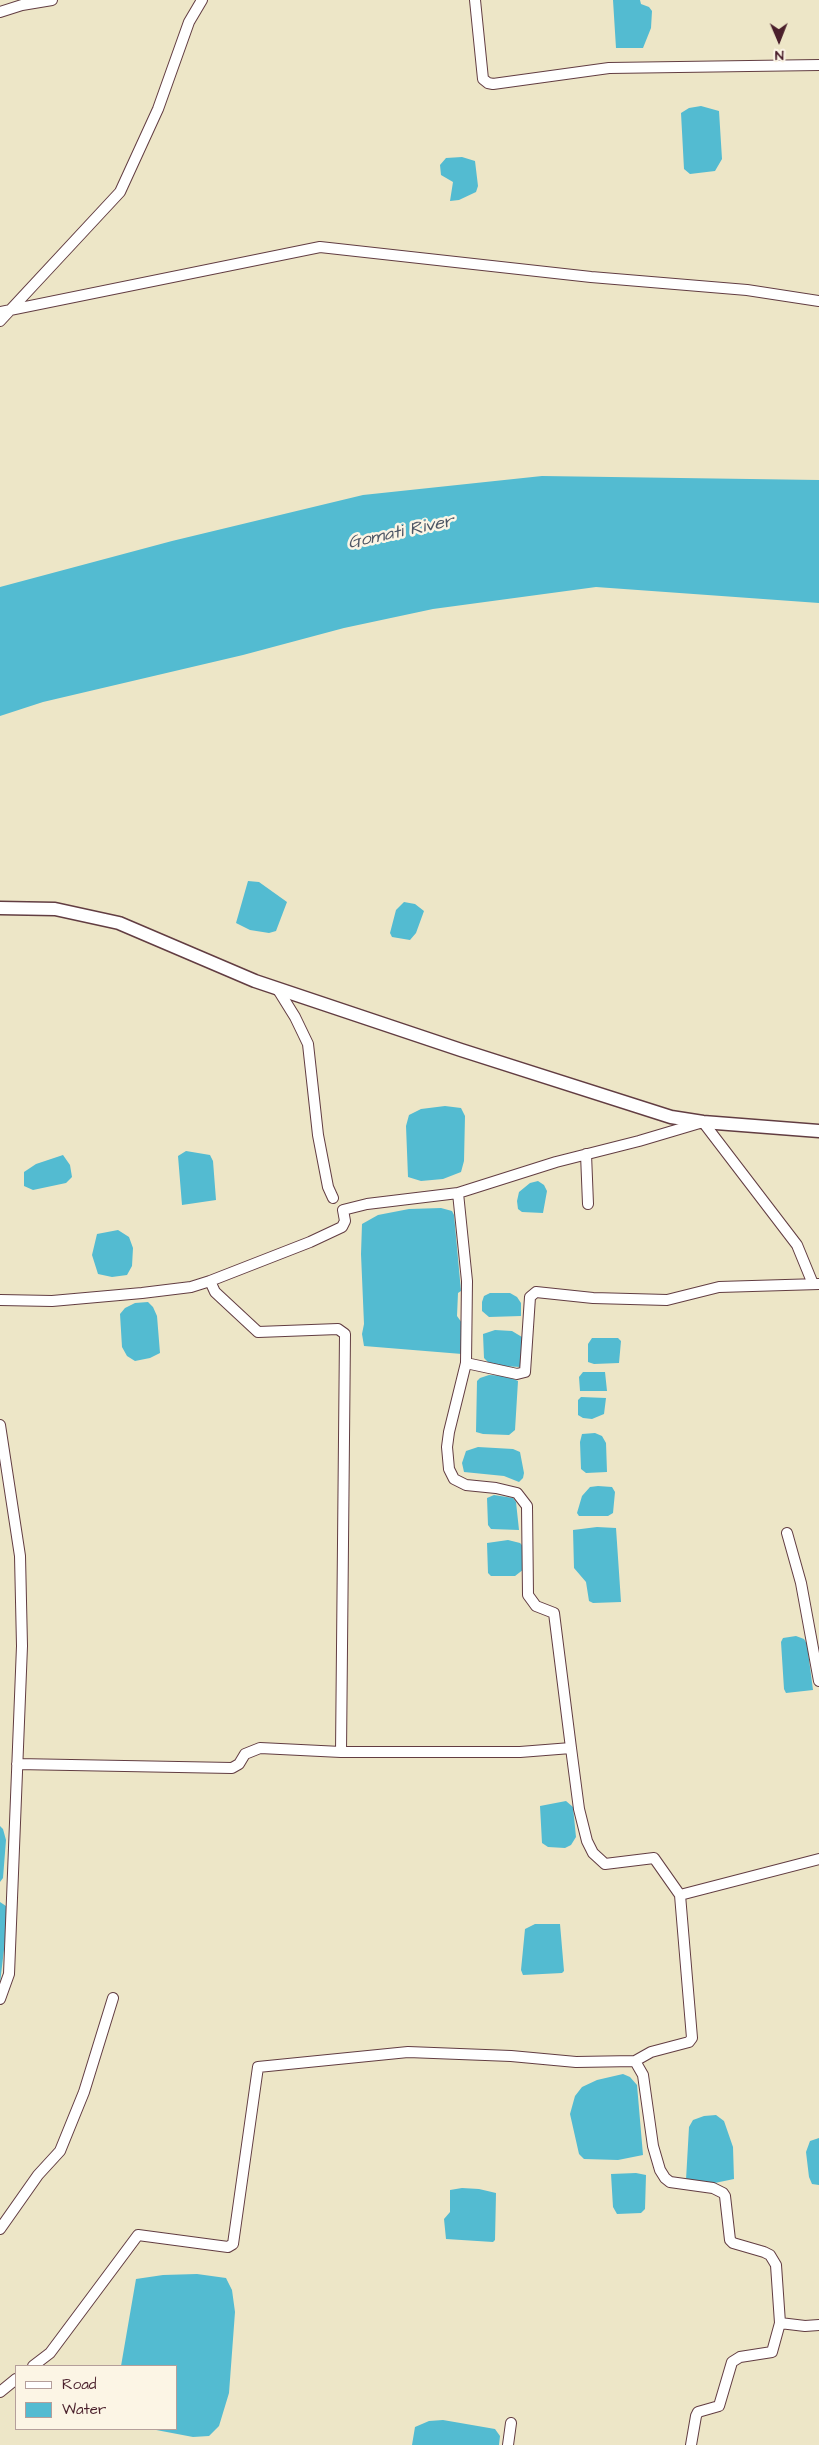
<!DOCTYPE html>
<html>
<head>
<meta charset="utf-8">
<style>
	body { margin:0 }
	#map { position:relative; width:819px; height:2445px; overflow:hidden; background:#ede6c7; font-family:"Architects Daughter",sans-serif }
	canvas { display:block }
	.legend { position:absolute; left:15px; top:2365px; width:162px; height:65px; box-sizing:border-box; background:#fcf5e5; border:1px solid #b59f9b; margin:0; padding:6px 9px; list-style:none; font-size:15px; color:#4a1f2b }
	.legend li { display:flex; align-items:center; gap:10px; height:25px }
	.legend b { width:25px; border:1px solid #b59f9b }
	.north { position:absolute; left:754px; top:15px; width:50px; height:50px; -webkit-text-stroke:4px #fcf5e5; paint-order:stroke; rotate:179deg; font-size:14px; font-weight:700; line-height:20px; text-align:center; color:#4a1f2b }
	.north::after { content:''; display:block; margin:auto; width:18px; height:22px; background:#4a1f2b; clip-path:polygon(50% 0,100% 100%,50% 72%,0 100%) }
</style>
</head>
<body>
<div id="map">
<canvas width="819" height="2445"></canvas>
<ul class="legend">
<li><b style="height:6px;background:#fff"></b>Road</li>
<li><b style="height:14px;background:#53bbd1"></b>Water</li>
</ul>
<div class="north">N</div>
</div>
<script>
const g = document.querySelector('canvas').getContext('2d');
g.lineJoin = 'round';
function fillPath(path, color) { g.fillStyle = color; g.fill(path, 'evenodd'); }
const toPath = rows => new Path2D(rows.map(r => 'M' + r).join(''));
function trace(path, color, width, dash) { g.strokeStyle = color; g.lineWidth = width; g.lineCap = dash ? 'butt' : 'round'; g.setLineDash(dash || []); g.stroke(path); }
function write(font, color, halo, rows, align = 'center') {
  g.font = font + ' "Architects Daughter",sans-serif'; g.lineWidth = 5; g.setLineDash([]); g.textBaseline = 'middle'; g.strokeStyle = halo; g.fillStyle = color; for (const [text, x, y, turn = 0] of rows) {
    g.save(); g.translate(x, y); g.rotate((+turn || 0) * Math.PI / 180); g.textAlign = isNaN(turn) ? turn : align; if (halo) g.strokeText(text, 0, 0); g.fillText(text, 0, 0); g.restore();
  }
}
const water = toPath([
	[613,0,640,0,641,4,649,7,652,11,651,28,643,48,616,48],
	[701,106,719,111,722,159,715,171,690,174,684,169,681,113,689,108],
	[462,157,475,161,478,186,476,192,459,200,450,201,453,182,441,175,440,165,446,158],
	[542,476,819,480,819,603,596,587,433,609,344,628,243,655,43,702,0,716,0,587,172,541,363,495],
	[248,881,259,882,287,902,276,931,269,933,250,930,236,923],
	[404,902,415,904,424,911,416,933,410,940,392,937,390,933,396,910],
	[445,1106,461,1108,465,1116,464,1161,461,1172,443,1179,421,1181,408,1177,406,1126,409,1115,421,1109],
	[186,1151,210,1155,213,1161,216,1200,182,1205,178,1156],
	[63,1155,70,1165,72,1177,66,1183,33,1190,24,1186,24,1172,36,1164],
	[538,1181,544,1185,547,1191,543,1213,522,1212,518,1209,517,1201,519,1192,530,1183],
	[441,1208,452,1211,454,1215,461,1291,458,1293,457,1316,462,1323,462,1354,364,1346,362,1334,364,1324,361,1254,362,1224,378,1215,409,1209],
	[118,1230,129,1237,133,1248,132,1266,127,1275,112,1277,98,1274,92,1255,97,1234],
	[490,1293,510,1293,517,1297,521,1303,521,1316,489,1317,482,1311,482,1302,484,1296],
	[148,1302,153,1307,157,1316,160,1353,150,1358,135,1361,127,1356,122,1347,120,1314,125,1308,135,1303],
	[495,1330,512,1331,522,1337,521,1367,499,1366,489,1363,484,1358,483,1334],
	[592,1338,618,1338,621,1341,619,1363,594,1364,588,1362,588,1344],
	[583,1372,605,1372,607,1391,580,1391,579,1377],
	[489,1375,507,1376,518,1381,515,1430,509,1435,483,1434,476,1432,477,1381,480,1378],
	[581,1397,606,1398,604,1414,592,1419,583,1418,578,1415,578,1400],
	[595,1433,602,1436,606,1443,607,1472,586,1473,581,1469,580,1442,582,1434],
	[478,1447,513,1449,520,1452,524,1473,523,1478,519,1482,504,1476,464,1472,462,1463,466,1451],
	[598,1486,612,1487,615,1492,613,1513,608,1516,579,1516,577,1513,582,1496,590,1487],
	[494,1495,513,1498,516,1502,519,1530,491,1529,488,1525,487,1498],
	[597,1527,616,1528,621,1602,593,1603,589,1601,586,1582,574,1568,573,1530],
	[508,1540,520,1543,523,1546,524,1569,515,1576,491,1576,488,1573,487,1543],
	[796,1636,804,1639,807,1644,813,1690,786,1693,784,1689,781,1642,783,1638],
	[566,1801,573,1807,576,1837,571,1845,565,1848,548,1847,542,1843,540,1806],
	[0,1826,3,1829,6,1840,3,1878,0,1882],
	[0,1902,9,1908,0,1983],
	[535,1924,560,1924,564,1971,562,1973,523,1975,521,1970,525,1929],
	[623,2074,630,2077,637,2085,643,2155,618,2160,584,2159,579,2154,570,2114,575,2096,582,2087,597,2080],
	[716,2115,724,2121,733,2147,734,2179,705,2185,686,2180,689,2127,693,2120,704,2116],
	[819,2138,819,2185,812,2184,809,2177,806,2152,810,2141],
	[636,2173,646,2175,645,2209,641,2213,617,2214,613,2207,611,2174],
	[462,2188,479,2189,496,2193,495,2240,493,2242,446,2239,444,2219,450,2212,450,2190],
	[197,2274,226,2278,232,2290,235,2312,229,2393,219,2426,209,2436,193,2437,151,2429,176,2429,176,2366,121,2366,136,2279,163,2275],
	[443,2420,495,2429,500,2436,499,2445,412,2445,415,2427,429,2421]
]);
const minor = toPath([
	[475,0,483,79,488,83,493,84,609,68,819,65],
	[0,12,22,5,52,0],
	[0,312,320,247,591,277,747,290,819,301],
	[0,321,120,192,158,109,189,22,202,0],
	[277,988,295,1017,308,1044,318,1135,328,1187,333,1198],
	[586,1154,588,1204],
	[458,1193,556,1162,639,1141,703,1122,797,1245,813,1284],
	[0,1300,52,1301,142,1293,191,1287,210,1281,215,1292,258,1332,338,1329,345,1334,341,1752],
	[466,1363,517,1374,525,1372,530,1297,536,1292,593,1298,667,1300,719,1287,819,1284],
	[0,1425,20,1556,22,1646,9,1974,0,1999],
	[787,1533,801,1583,819,1681],
	[571,1748,579,1809,587,1841,593,1853,605,1864,654,1858,680,1895],
	[17,1764,232,1768,239,1764,245,1754,260,1748,341,1752,520,1752,571,1748,554,1613,536,1606,528,1595,527,1506,517,1493,496,1488,466,1485,454,1479,449,1469,447,1447,449,1432,466,1363,467,1281,458,1193,367,1204,343,1210,345,1221,342,1227,310,1242,210,1281],
	[635,2061,651,2052,689,2042,692,2038,680,1895,819,1859],
	[0,2229,38,2175,60,2151,84,2092,113,1998],
	[33,2366,50,2353,138,2235,228,2247,233,2244,258,2067,408,2052,511,2056,576,2062,635,2061,643,2075,653,2146,660,2170,665,2178,670,2182,713,2188,723,2193,725,2196,730,2240,733,2243,764,2252,770,2255,776,2265,780,2323,805,2326,819,2325],
	[0,2392,16,2379],
	[508,2445,511,2423],
	[691,2445,696,2416,698,2412,719,2406,732,2362,740,2357,772,2352,780,2323]
]);
const major = toPath([
	[0,908,55,909,119,923,255,981,461,1050,671,1117,703,1122,819,1131]
]);
const waterNames = [
	["Gomati River",401,533,-12]
];
fillPath(water, '#53bbd1');
trace(minor, '#623d42', 12);
trace(major, '#623d42', 15);
trace(minor, '#fff', 10);
trace(major, '#fff', 12);
write('italic 18px', '#4d5665', '#fcf5e5', waterNames);
</script>
</body>
</html>
